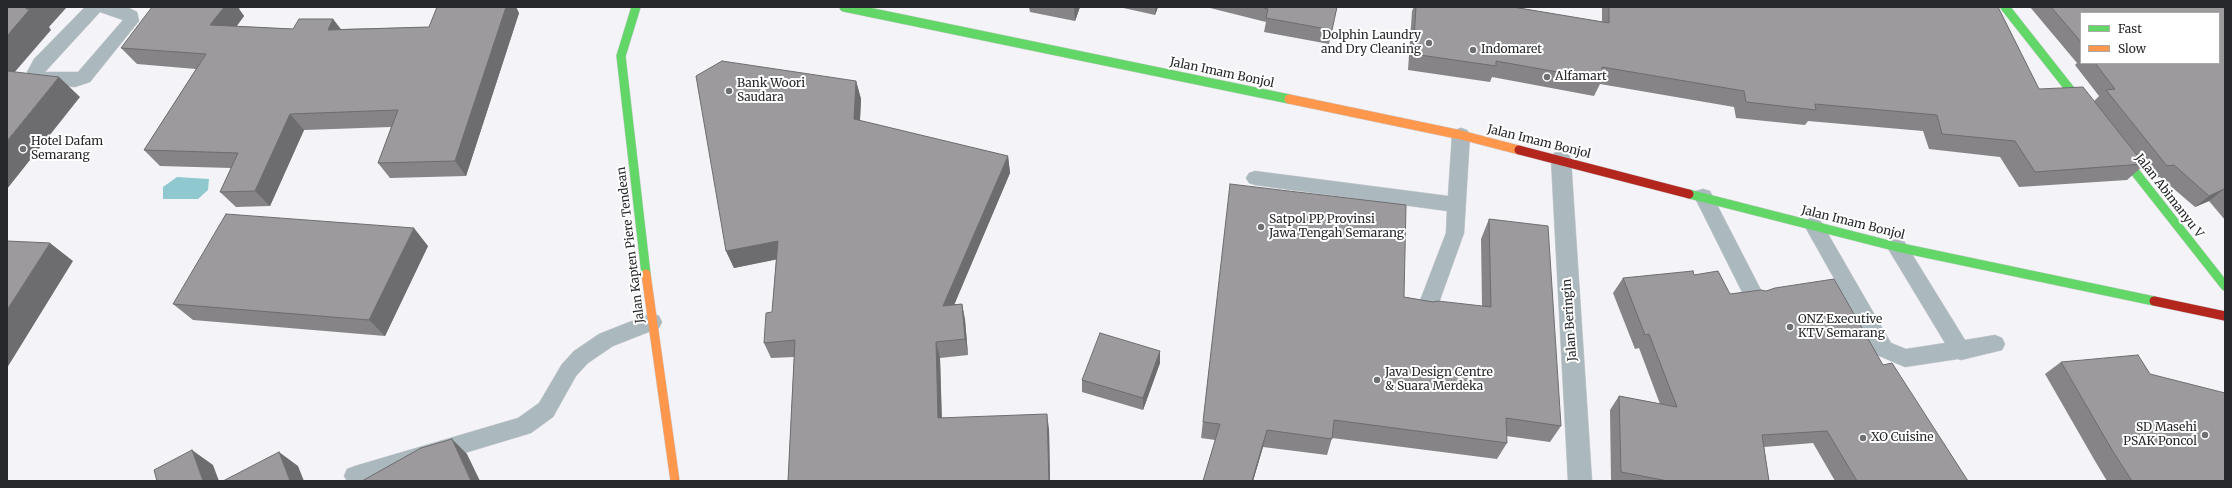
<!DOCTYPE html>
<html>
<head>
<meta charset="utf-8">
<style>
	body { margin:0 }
	#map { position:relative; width:2232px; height:488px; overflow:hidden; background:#f3f3f8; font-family:Merriweather,serif }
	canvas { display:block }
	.frame { position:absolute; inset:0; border:8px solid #27282b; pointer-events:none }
	.legend { position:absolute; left:2080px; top:12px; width:140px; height:52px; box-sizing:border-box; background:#fff; border:1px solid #a9a9aa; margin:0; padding:5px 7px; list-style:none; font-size:12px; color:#27282b }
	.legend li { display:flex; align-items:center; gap:8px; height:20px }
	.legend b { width:20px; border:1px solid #a9a9aa }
</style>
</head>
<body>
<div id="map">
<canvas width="2232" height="488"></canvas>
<div class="frame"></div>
<ul class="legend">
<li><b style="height:5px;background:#63d668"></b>Fast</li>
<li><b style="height:5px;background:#ff974d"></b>Slow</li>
</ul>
</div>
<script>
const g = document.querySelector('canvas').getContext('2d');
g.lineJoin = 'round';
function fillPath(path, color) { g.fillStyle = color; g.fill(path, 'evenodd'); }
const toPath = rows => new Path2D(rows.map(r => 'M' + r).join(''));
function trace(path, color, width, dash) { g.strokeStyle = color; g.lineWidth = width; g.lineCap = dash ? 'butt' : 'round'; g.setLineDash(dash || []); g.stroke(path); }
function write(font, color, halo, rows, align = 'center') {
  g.font = font + ' Merriweather,serif'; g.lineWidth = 4; g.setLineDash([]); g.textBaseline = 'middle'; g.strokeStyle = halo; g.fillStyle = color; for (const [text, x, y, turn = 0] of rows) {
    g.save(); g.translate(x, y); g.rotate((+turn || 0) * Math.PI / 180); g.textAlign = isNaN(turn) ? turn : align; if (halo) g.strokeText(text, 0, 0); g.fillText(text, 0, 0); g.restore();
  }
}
const water = toPath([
	[177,177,209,179,208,190,198,199,163,199,163,187]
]);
const lane = toPath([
	[85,7,127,7,137,12,139,21,90,82,75,87,32,83,27,72,34,59,85,7],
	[100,12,123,20,78,72,45,72,100,12],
	[1461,128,1467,130,1470,135,1464,233,1436,311,1433,317,1426,319,1419,317,1416,311,1446,233,1447,211,1255,185,1249,183,1246,178,1249,173,1255,171,1448,196,1452,135,1455,130,1461,128],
	[1703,189,1710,191,1761,290,1764,296,1761,302,1754,304,1747,302,1694,196,1696,191,1703,189],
	[1813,217,1820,220,1891,343,1906,349,1945,343,1887,247,1890,241,1897,239,1904,241,1965,340,1995,335,2002,338,2005,344,2002,350,1961,360,1958,359,1905,367,1877,355,1804,225,1806,220,1813,217],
	[652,313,659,316,662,322,659,328,613,346,588,363,576,376,553,417,531,433,372,481,347,481,344,476,347,469,355,466,518,418,539,403,562,364,574,351,599,334,652,313]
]);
const street = toPath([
	[1561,151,1568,153,1571,159,1592,481,1568,481,1551,159,1554,153,1561,151]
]);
const fast = toPath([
	[636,7,621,56,646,274],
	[844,7,1289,99],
	[2005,7,2087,111],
	[2117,149,2225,286],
	[1689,194,1897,247,2154,301]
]);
const slow = toPath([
	[1289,99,1461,135,1519,150],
	[646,274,675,481]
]);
const jam = toPath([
	[1519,150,1689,194],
	[2154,301,2225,316]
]);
const wall = toPath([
	[437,7,516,7,519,13,466,176,390,178,378,163,391,127,304,130,270,206,236,207,220,192,231,168,160,166,144,150,196,69,137,64,121,48,239,9,244,16,237,26,293,29,333,19,341,29,429,27],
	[1029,7,1080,7,1075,21,1030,12],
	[1119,7,1158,7,1155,15],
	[1206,7,1337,7,1329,44,1264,32,1266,22],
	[1414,7,1513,7,1602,22,1602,7,1998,7,2039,89,2094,101,2099,96,2075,65,2077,63,2030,7,2225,7,2225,220,2209,201,2195,207,2160,177,2154,178,2144,165,2127,180,2019,187,2000,157,1929,149,1923,131,1808,121,1805,125,1736,118,1734,107,1600,84,1594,96,1492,77,1490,82,1408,70,1412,11],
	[2081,13,2219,63,2081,63],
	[856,81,861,99,860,121,1008,156,1010,173,954,304,962,304,965,320,968,355,940,358,942,418,1049,429,1050,481,788,481,794,357,771,358,764,343,772,312,776,259,734,268,726,251],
	[1228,204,1404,297,1433,302,1482,306,1481,239,1489,219,1561,426,1550,442,1506,436,1507,443,1497,459,1332,438,1327,455,1263,447,1253,481,1203,481,1215,440,1201,438],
	[428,246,385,336,193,320,173,304],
	[1694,275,1730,294,1883,365,1968,481,1835,481,1813,443,1764,447,1769,481,1611,481,1610,410,1619,396,1660,404,1639,348,1635,349,1613,293,1623,278],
	[1160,351,1160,363,1143,410,1082,392,1082,380],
	[2061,362,2225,481,2107,481,2095,461,2045,374]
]);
const shadedWall = toPath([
	[28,7,67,7,49,27,51,30,7,81,7,36],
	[224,7,240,7,239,9,244,16,225,41,210,25],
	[506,7,516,7,519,13,466,176,455,161],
	[1074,7,1080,7,1075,21],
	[1155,7,1158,7,1155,15],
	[333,19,345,36,328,30],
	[59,77,80,97,7,189,7,141],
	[856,81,861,99,859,138,854,119],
	[290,114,304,130,270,206,255,191],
	[1008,156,1010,173,947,322,943,306],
	[2224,189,2209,201,2195,207,2209,196],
	[414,228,428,246,385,336,369,320],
	[778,241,784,258,734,268,726,251],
	[50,243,73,261,7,368,7,310],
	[962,304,965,320,968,355,965,339],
	[936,342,940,358,942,433,938,418],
	[1160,351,1160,363,1143,410,1143,398],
	[1047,414,1049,429,1050,481,1049,481],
	[1267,430,1263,447,1253,481,1252,481],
	[452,439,467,454,480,481,471,481],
	[192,450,213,465,219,481,203,481],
	[279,452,298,466,304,481,290,481]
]);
const building = toPath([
	[7,7,28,7,26,9,30,9,7,36,7,7],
	[152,7,224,7,210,25,293,29,299,19,333,19,328,30,429,27,437,7,506,7,455,161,378,163,398,110,290,114,255,191,220,192,238,153,144,150,206,54,121,48,152,7],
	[1261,7,1337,7,1332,30,1266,18,1268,9,1261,7],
	[1416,7,1513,7,1609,23,1609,7,1998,7,2039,89,2083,87,2144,164,2035,172,2015,141,1942,134,1937,115,1815,104,1816,110,1746,102,1744,91,1602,67,1602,80,1496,61,1496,66,1413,54,1416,7],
	[2051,7,2225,7,2225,191,2224,189,2209,196,2174,165,2167,166,2106,90,2115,89,2095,63,2219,63,2219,13,2081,13,2081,42,2051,7],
	[722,61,856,81,854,119,1008,156,943,306,962,304,965,339,936,342,938,418,1047,414,1049,481,788,481,795,340,764,343,766,313,772,312,778,241,726,251,696,76,722,61],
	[7,71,59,77,7,141,7,71],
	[1230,184,1406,205,1404,297,1433,302,1438,301,1491,307,1489,219,1548,226,1561,426,1506,418,1507,443,1334,420,1332,439,1267,430,1252,481,1203,481,1220,424,1203,422,1230,184],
	[226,214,414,228,369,320,173,304,226,214],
	[7,241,50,243,7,310,7,241],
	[1693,271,1694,275,1718,271,1730,294,1761,290,1766,291,1775,288,1834,279,1883,365,1892,363,1968,481,1857,481,1827,431,1762,435,1769,481,1668,481,1621,472,1619,396,1677,407,1649,334,1645,335,1623,278,1693,271],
	[1100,333,1160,351,1143,398,1082,380,1100,333],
	[2138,355,2150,374,2225,393,2225,481,2132,481,2112,450,2061,362,2138,355],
	[452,439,471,481,362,481,421,448,452,439],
	[192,450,203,481,157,481,154,470,192,450],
	[279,452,290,481,223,481,279,452]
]);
const markers = [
	[1429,43,4,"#6e6f73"],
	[1473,50,4,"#6e6f73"],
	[1547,77,4,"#6e6f73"],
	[729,91,4,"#6e6f73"],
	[23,149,4,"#6e6f73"],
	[1261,227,4,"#6e6f73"],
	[1790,327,4,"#6e6f73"],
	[1377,380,4,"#6e6f73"],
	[2205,435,4,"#6e6f73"],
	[1863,438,4,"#6e6f73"]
];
const poiNames = [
	["Dolphin Laundry",1421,36,"right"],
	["and Dry Cleaning",1421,50,"right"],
	["Indomaret",1481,50],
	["Alfamart",1555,77],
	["Bank Woori",737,84],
	["Saudara",737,98],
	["Hotel Dafam",31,142],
	["Semarang",31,156],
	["Satpol PP Provinsi",1269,220],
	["Jawa Tengah Semarang",1269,234],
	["ONZ Executive",1798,320],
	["KTV Semarang",1798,334],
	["Java Design Centre",1385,373],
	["& Suara Merdeka",1385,387],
	["SD Masehi",2197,428,"right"],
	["PSAK Poncol",2197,442,"right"],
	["XO Cuisine",1871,438]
];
const streetNames = [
	["Jalan Imam Bonjol",1222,73,12],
	["Jalan Imam Bonjol",1539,142,14],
	["Jalan Abimanyu V",2169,196,52],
	["Jalan Imam Bonjol",1853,223,14],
	["Jalan Kapten Piere Tendean",631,245,-97],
	["Jalan Beringin",1570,320,-94]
];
fillPath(water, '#90c8cf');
trace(lane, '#cfcfd2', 1);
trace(street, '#cfcfd2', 1);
trace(fast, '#cfcfd2', 10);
trace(slow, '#cfcfd2', 10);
trace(jam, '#cfcfd2', 10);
fillPath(lane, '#abb9bf');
fillPath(street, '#abb9bf');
trace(fast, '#63d668', 9);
trace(slow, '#ff974d', 9);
trace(jam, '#b3261e', 9);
fillPath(wall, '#868487');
fillPath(shadedWall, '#6d6c6e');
fillPath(building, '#9c9a9d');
trace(building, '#6d6c6e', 1);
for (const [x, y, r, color] of markers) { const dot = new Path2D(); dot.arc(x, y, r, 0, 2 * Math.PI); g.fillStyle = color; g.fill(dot); trace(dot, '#fff', 1.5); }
write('12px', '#27282b', '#fff', poiNames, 'left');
write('12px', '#27282b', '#fff', streetNames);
</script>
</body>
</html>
